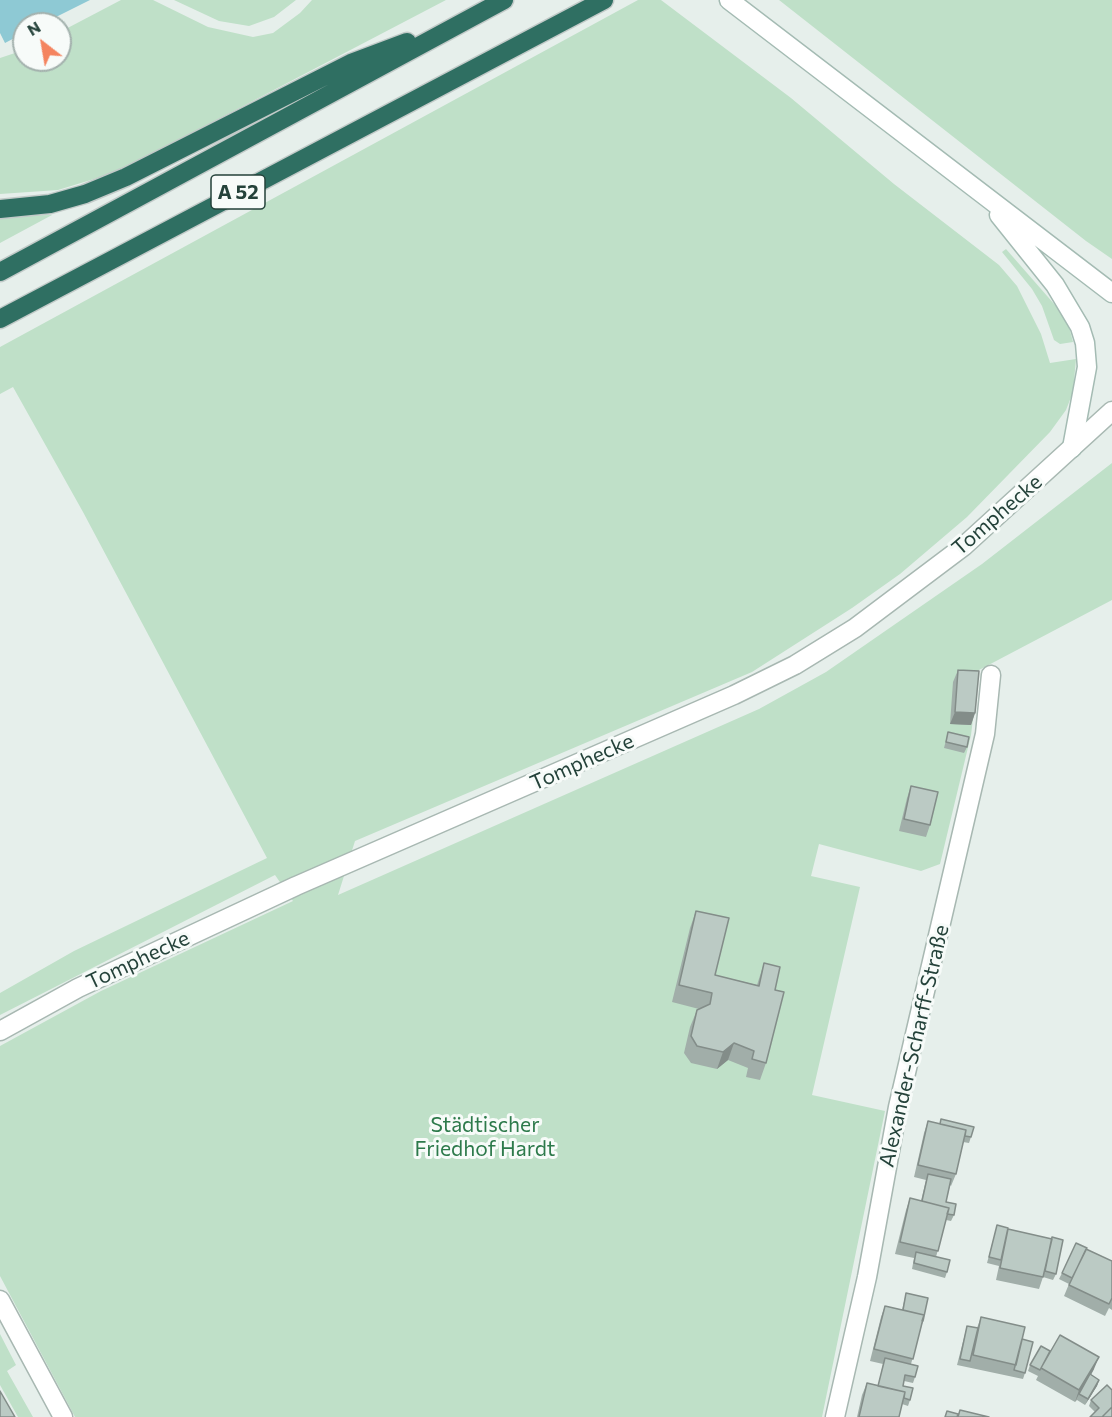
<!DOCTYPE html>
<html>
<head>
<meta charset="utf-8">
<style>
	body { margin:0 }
	#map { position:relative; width:1112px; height:1417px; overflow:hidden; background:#e6efeb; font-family:Commissioner,sans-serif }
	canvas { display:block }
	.north { position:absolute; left:12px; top:12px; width:60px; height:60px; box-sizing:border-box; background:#f7fbf9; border:2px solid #a3b1ad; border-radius:50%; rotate:329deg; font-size:16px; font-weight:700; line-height:24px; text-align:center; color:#24423a }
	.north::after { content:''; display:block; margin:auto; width:21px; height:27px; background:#f4845f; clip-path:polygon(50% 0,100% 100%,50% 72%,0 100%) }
</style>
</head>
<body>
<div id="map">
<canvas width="1112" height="1417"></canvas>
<div class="north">N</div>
</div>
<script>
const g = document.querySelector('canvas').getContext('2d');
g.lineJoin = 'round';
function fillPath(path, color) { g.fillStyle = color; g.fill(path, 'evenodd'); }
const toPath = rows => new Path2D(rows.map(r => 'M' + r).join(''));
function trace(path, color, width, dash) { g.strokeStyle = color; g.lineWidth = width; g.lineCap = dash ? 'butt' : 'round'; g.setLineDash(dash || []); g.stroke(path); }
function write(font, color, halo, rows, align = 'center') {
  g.font = font + ' Commissioner,sans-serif'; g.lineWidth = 6; g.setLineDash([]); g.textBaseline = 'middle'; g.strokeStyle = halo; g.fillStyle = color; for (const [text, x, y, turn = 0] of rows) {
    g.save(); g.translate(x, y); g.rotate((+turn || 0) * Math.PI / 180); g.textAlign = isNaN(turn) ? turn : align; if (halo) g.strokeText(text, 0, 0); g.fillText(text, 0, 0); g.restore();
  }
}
const green = toPath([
	[121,0,153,0,208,27,253,37,273,33,300,13,312,0,446,0,117,172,58,190,0,194,0,58,24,50,24,60,60,60,60,32],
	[174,0,296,0,274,17,249,26,219,21],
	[638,0,661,0,791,98,894,184,999,265,1017,286,1041,334,1050,363,1076,359,1073,392,1066,410,1050,432,967,517,900,574,852,608,752,672,355,841,338,895,759,709,826,672,982,564,1112,463,1112,600,979,670,971,735,940,864,921,871,819,844,811,876,860,887,812,1095,885,1111,822,1417,75,1417,0,1276,0,1046,101,991,293,901,275,875,0,1015,0,993,74,951,267,858,83,512,13,387,0,394,0,347],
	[779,0,1112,0,1112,259,1086,241],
	[52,215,0,243,0,216],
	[1006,249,1055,305,1068,323,1073,342,1060,344,1054,340,1042,306,1032,289,1002,252],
	[0,1334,16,1365,7,1371,33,1417,18,1417,0,1385]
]);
const water = toPath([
	[0,0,90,0,42,24,24,24,24,33,5,43,0,33]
]);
const street = toPath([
	[0,1031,78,988,296,886,734,695,795,665,855,628,964,546,1112,411],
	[0,1300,63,1417],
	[835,1417,867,1277,898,1107,985,734,991,675]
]);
const secondary = toPath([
	[729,0,1112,293],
	[999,215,1055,285,1080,327,1085,343,1087,367,1072,448]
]);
const highway = toPath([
	[0,209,50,204,85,194,126,177,351,63,407,42],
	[0,272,504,0],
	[0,319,604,0]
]);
const wall = toPath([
	[958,670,975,713,971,725,950,724,953,682],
	[948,732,967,747,964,753,944,748],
	[911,786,930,825,926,837,899,831,907,798],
	[696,911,715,975,757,985,764,963,775,990,766,1063,760,1080,746,1077,748,1068,728,1060,717,1069,691,1063,684,1053,690,1027,697,1010,699,1009,672,1002,690,928],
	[941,1119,971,1137,969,1143,963,1142,956,1174,951,1186,950,1185,946,1202,954,1215,951,1221,946,1220,936,1257,947,1272,945,1278,912,1269,914,1258,895,1254,906,1210,910,1198,921,1201,926,1180,914,1177,924,1133,928,1121,940,1124],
	[997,1225,1007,1232,1056,1274,1053,1280,1043,1277,1039,1289,996,1280,999,1266,987,1263],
	[1086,1249,1112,1261,1112,1310,1109,1308,1105,1316,1064,1296,1069,1284,1059,1279,1062,1273],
	[906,1293,923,1321,911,1364,915,1377,913,1383,904,1381,903,1386,910,1400,908,1406,902,1404,899,1417,857,1417,862,1395,867,1383,878,1386,883,1364,870,1361,881,1317,885,1306,902,1310],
	[981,1317,1022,1339,1025,1373,1023,1379,957,1365,967,1326,977,1328],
	[1050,1351,1094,1369,1091,1375,1099,1380,1097,1386,1085,1405,1077,1400,1075,1402,1036,1380,1038,1376,1028,1371,1030,1365],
	[1091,1400,1112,1417,1095,1412,1089,1406]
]);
const shadedWall = toPath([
	[955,712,975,713,971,725,950,724],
	[734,1043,728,1060,717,1069,723,1052],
	[1099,1357,1094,1369,1080,1394,1079,1394,1075,1402,1079,1390],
	[1099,1380,1097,1386,1085,1405,1088,1399]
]);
const building = toPath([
	[958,670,979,671,975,713,955,712,958,670],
	[948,732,969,737,967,747,946,742,948,732],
	[911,786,938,792,930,825,904,819,911,786],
	[696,911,729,918,715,975,759,986,764,963,780,967,775,990,784,992,766,1063,752,1059,754,1051,734,1043,723,1052,697,1046,691,1036,697,1010,710,1004,712,993,679,985,696,911],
	[941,1119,974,1127,971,1137,965,1136,966,1130,940,1124,941,1119],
	[928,1121,966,1130,956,1174,918,1165,928,1121],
	[928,1174,951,1179,946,1202,956,1204,954,1215,947,1214,949,1208,922,1201,928,1174],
	[910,1198,949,1208,938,1251,900,1242,910,1198],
	[997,1225,1008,1228,1001,1260,989,1257,997,1225],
	[1008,1229,1052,1239,1043,1277,1000,1268,1008,1229],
	[1052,1237,1063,1240,1056,1274,1045,1271,1052,1237],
	[1076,1243,1087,1248,1072,1278,1062,1273,1076,1243],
	[1086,1249,1112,1261,1112,1298,1109,1304,1069,1285,1086,1249],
	[916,1252,950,1260,947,1272,914,1263,916,1252],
	[906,1293,928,1298,923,1321,922,1321,924,1315,903,1310,906,1293],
	[885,1306,924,1315,913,1359,874,1349,885,1306],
	[981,1317,1025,1327,1016,1365,973,1355,981,1317],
	[967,1326,978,1328,970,1361,960,1359,967,1326],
	[1060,1335,1099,1357,1079,1390,1041,1368,1060,1335],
	[1022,1339,1033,1342,1025,1373,1014,1370,1022,1339],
	[1041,1346,1050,1351,1040,1370,1030,1365,1041,1346],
	[885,1358,918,1366,915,1377,905,1375,903,1386,913,1388,910,1400,904,1398,905,1392,878,1386,885,1358],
	[1090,1374,1099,1380,1088,1399,1079,1394,1090,1374],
	[867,1383,905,1392,899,1417,859,1417,867,1383],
	[1107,1385,1112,1390,1112,1407,1102,1417,1090,1417,1099,1408,1091,1400,1107,1385],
	[0,1391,15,1417,0,1417,0,1391],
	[1112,1407,1112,1417,1102,1417,1112,1407],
	[960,1410,989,1417,958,1417,960,1410],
	[947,1411,958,1414,957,1417,945,1417,947,1411]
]);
const shields = [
	[238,192,54]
];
const shieldNames = [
	["A 52",238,192]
];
const streetNames = [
	["Tomphecke",997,515,-41],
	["Tomphecke",582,762,-24],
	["Tomphecke",138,960,-25],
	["Alexander-Scharff-Straße",914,1046,-77]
];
const parkNames = [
	["Städtischer",485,1125],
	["Friedhof Hardt",485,1149]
];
fillPath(green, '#bfe0c8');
fillPath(water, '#8ec9d4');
trace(street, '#a8b8b2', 21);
trace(secondary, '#a4bbb3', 21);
trace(highway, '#c2cac8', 21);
trace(street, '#fff', 18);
trace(secondary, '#fff', 18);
trace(highway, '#2f6f62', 18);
fillPath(wall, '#a1aea9');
fillPath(shadedWall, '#838d89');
fillPath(building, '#bbcac4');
trace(building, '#838d89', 1.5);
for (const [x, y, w] of shields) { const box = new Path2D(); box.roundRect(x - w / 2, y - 17, w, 34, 4.5); g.fillStyle = '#f7fbf9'; g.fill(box); trace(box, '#24423a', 1.5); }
write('bold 20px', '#24423a', null, shieldNames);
write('21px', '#24423a', '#f7fbf9', streetNames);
write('21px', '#2d7a4b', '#f7fbf9', parkNames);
</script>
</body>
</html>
